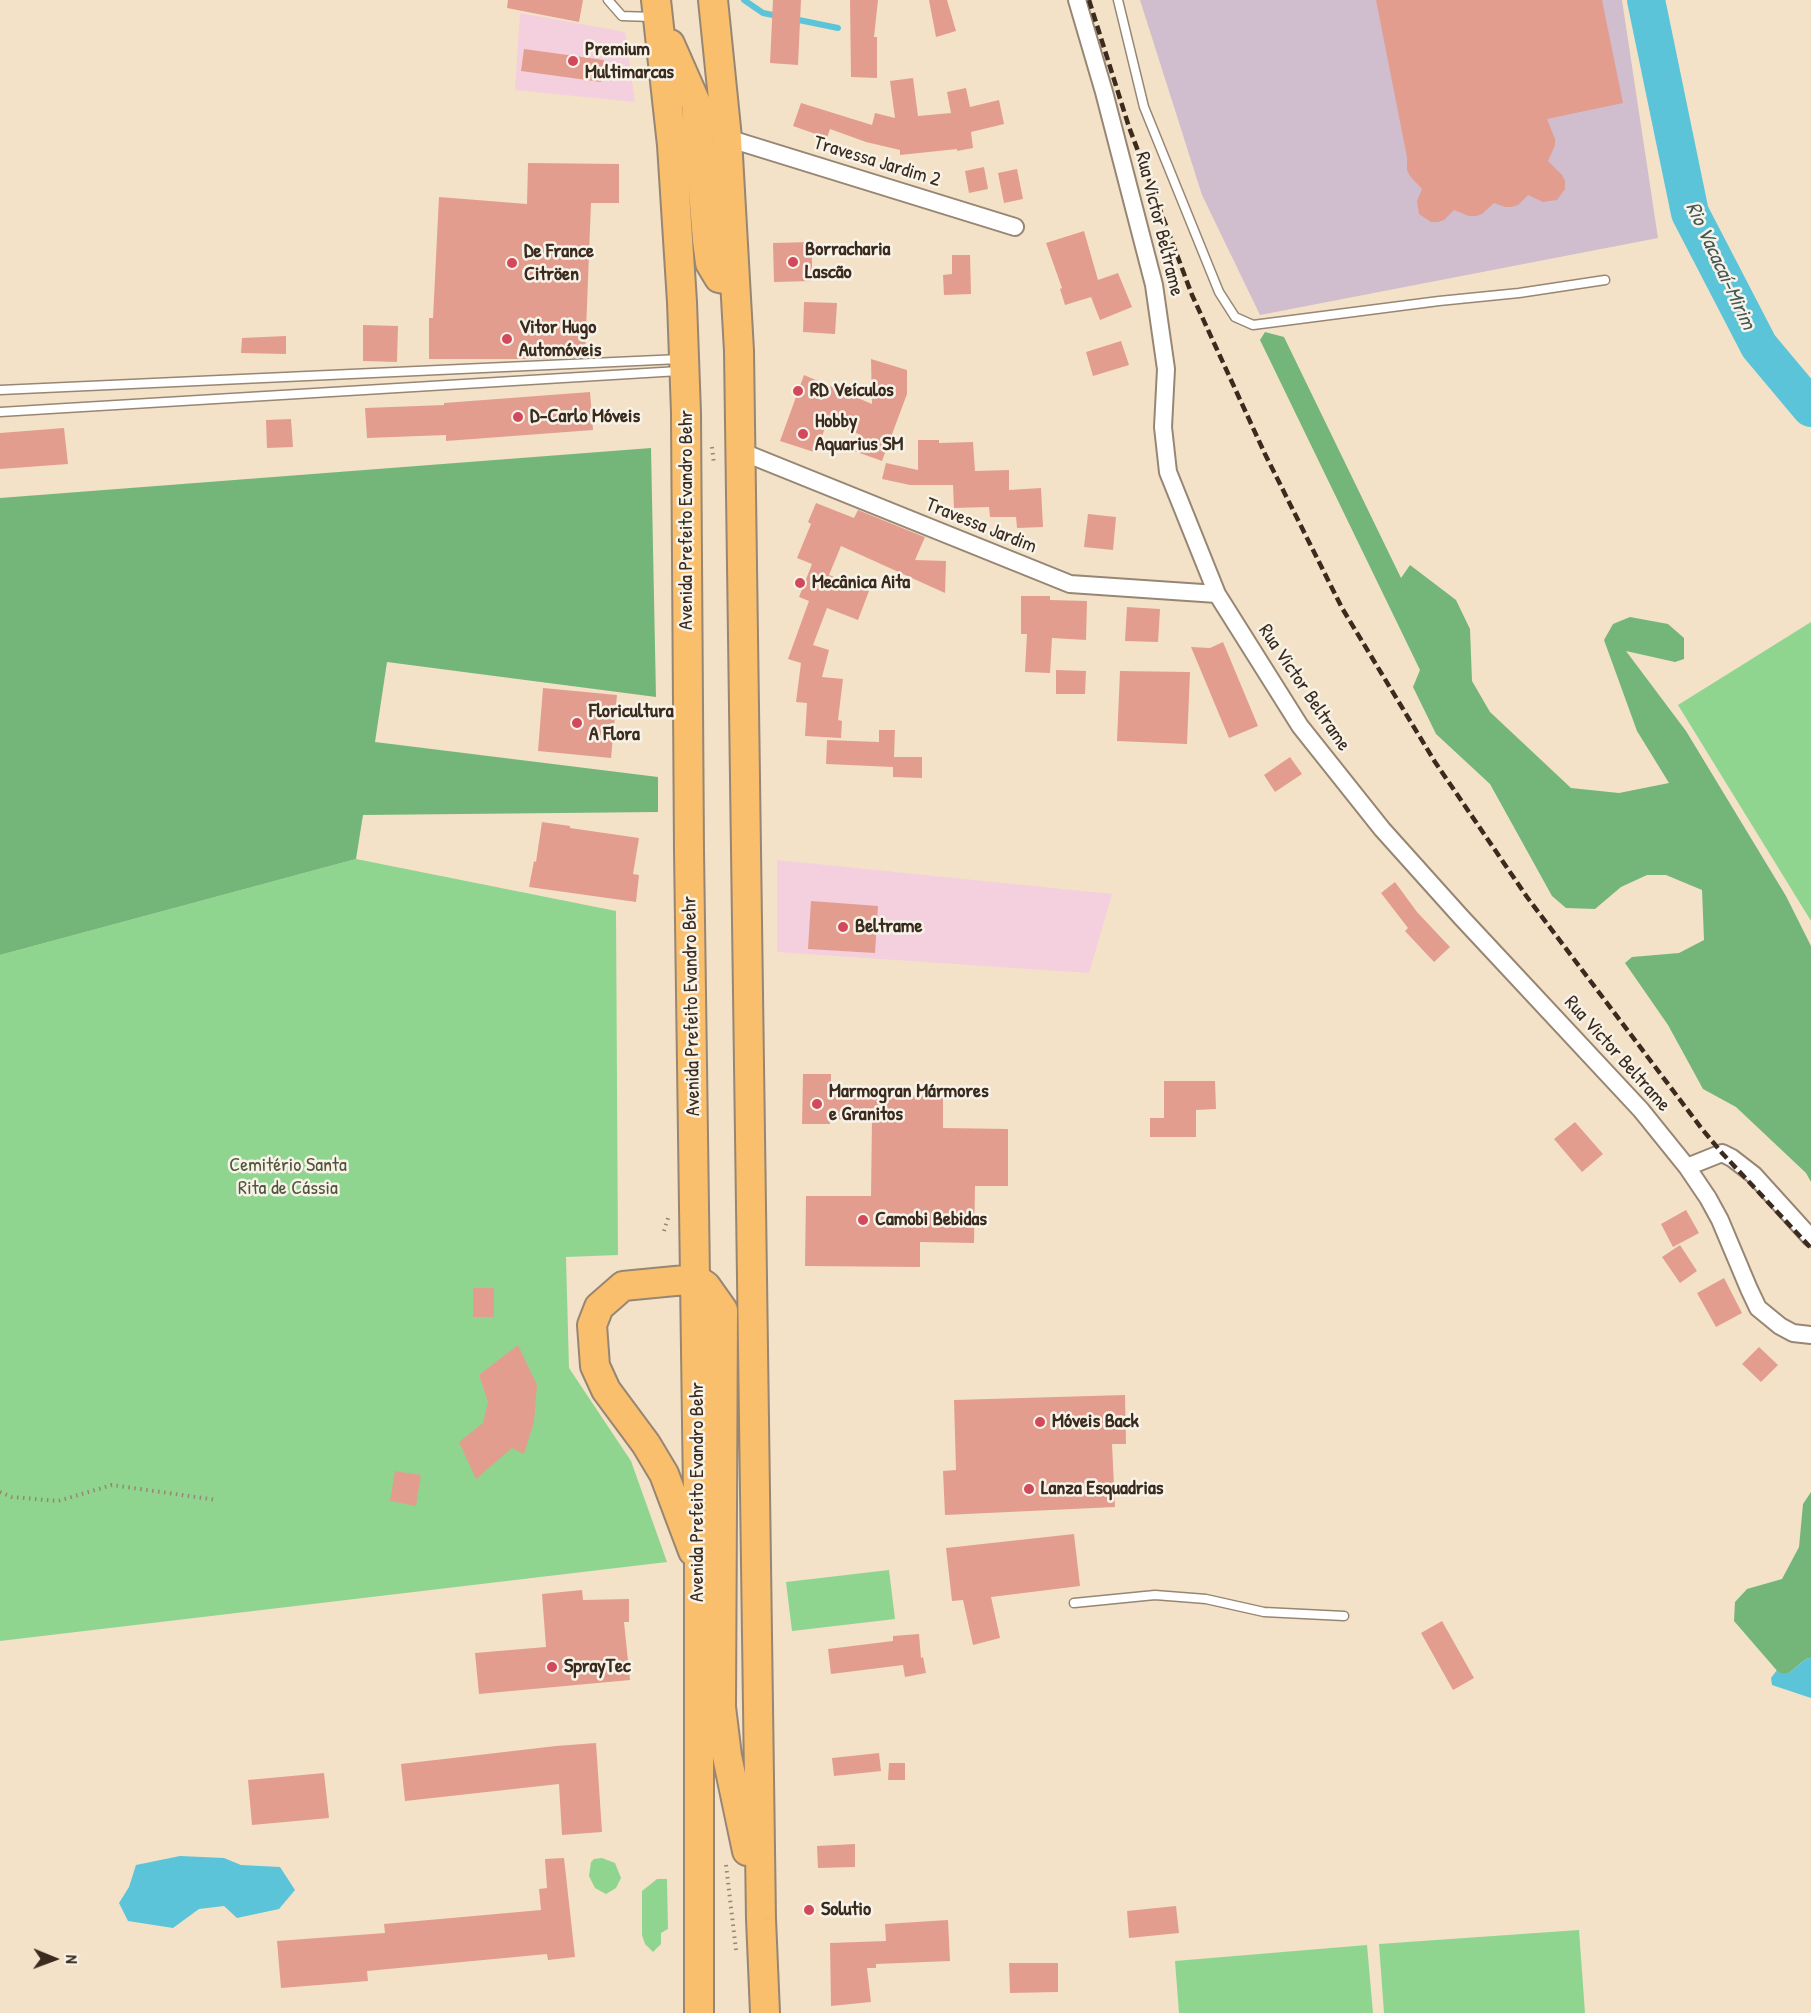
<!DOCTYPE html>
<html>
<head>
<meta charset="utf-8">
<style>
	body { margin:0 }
	#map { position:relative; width:1811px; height:2013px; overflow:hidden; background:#f3e2c8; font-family:"Patrick Hand",sans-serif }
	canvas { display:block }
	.north { position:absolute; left:24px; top:1929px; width:60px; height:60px; -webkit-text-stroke:4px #f7f3e8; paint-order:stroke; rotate:91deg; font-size:16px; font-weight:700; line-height:24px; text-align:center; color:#3b2a1e }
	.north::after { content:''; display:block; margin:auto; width:21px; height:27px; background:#3b2a1e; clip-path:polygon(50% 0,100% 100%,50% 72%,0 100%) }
</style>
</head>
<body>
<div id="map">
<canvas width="1811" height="2013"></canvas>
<div class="north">N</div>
</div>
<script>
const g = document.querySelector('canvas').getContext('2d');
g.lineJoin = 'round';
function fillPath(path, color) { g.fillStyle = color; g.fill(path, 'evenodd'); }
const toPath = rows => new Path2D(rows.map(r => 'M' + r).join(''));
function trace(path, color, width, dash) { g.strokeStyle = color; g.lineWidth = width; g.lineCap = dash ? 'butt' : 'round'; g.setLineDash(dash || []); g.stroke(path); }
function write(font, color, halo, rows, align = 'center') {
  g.font = font + ' "Patrick Hand",sans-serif'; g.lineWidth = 5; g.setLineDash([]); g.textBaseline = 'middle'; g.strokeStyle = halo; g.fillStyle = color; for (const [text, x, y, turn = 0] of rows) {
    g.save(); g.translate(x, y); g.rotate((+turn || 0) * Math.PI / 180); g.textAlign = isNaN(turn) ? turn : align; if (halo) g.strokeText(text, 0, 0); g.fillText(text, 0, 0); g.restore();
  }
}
const built = toPath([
	[520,13,625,32,635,102,515,90],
	[777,860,1112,894,1089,973,777,952]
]);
const industrial = toPath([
	[1140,0,1622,0,1658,238,1260,315,1202,195]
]);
const green = toPath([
	[1811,622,1811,921,1678,705],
	[356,859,616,911,618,1255,566,1257,569,1368,631,1461,667,1562,0,1641,0,955],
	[889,1570,895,1619,792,1631,786,1582],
	[602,1858,615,1863,621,1878,616,1888,606,1894,595,1888,589,1876,591,1862,594,1859],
	[657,1879,667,1879,668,1929,661,1933,661,1944,653,1952,645,1944,642,1935,642,1891],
	[1579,1930,1585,2013,1384,2013,1379,1944],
	[1367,1945,1373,2013,1179,2013,1175,1961]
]);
const forest = toPath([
	[1265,332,1284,337,1401,578,1410,565,1456,600,1470,629,1472,681,1490,712,1571,788,1619,793,1669,783,1637,731,1604,640,1613,624,1630,617,1668,624,1684,638,1684,659,1675,662,1626,651,1686,731,1786,896,1811,946,1811,1182,1806,1173,1736,1107,1703,1089,1668,1025,1625,963,1632,957,1679,953,1704,940,1702,890,1666,875,1647,875,1621,887,1595,909,1566,908,1552,896,1490,784,1436,734,1413,687,1420,670,1260,340],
	[651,448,656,697,387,662,375,742,658,777,658,812,363,815,356,859,0,955,0,498],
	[1811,1492,1811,1658,1806,1659,1789,1673,1779,1673,1734,1621,1735,1602,1747,1589,1782,1579,1799,1547,1803,1504]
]);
const water = toPath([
	[1811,1658,1811,1698,1772,1685,1771,1678,1777,1670,1779,1673,1789,1673,1806,1659],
	[180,1856,224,1858,241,1865,280,1867,295,1890,279,1909,237,1918,224,1906,199,1909,173,1928,128,1921,119,1903,129,1887,136,1865]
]);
const stream = toPath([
	[744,0,763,13,778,16],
	[794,19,838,28]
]);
const river = toPath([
	[1646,0,1690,213,1759,346,1811,408]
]);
const building = toPath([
	[508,0,583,0,579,22,507,8],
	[773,0,801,0,798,65,770,63],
	[850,0,878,0,874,37,877,37,877,78,851,77],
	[929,0,947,0,956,31,936,37],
	[1376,0,1602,0,1623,103,1547,119,1555,139,1555,145,1548,161,1562,175,1565,181,1565,189,1557,200,1543,202,1528,195,1518,205,1511,207,1505,207,1494,203,1482,214,1476,216,1469,216,1454,210,1444,220,1438,222,1431,222,1419,214,1417,201,1422,189,1410,176,1407,170,1407,157],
	[524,49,604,60,601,82,521,71],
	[913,78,918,116,951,113,947,92,966,88,970,107,999,100,1004,124,971,132,973,148,957,151,957,149,900,155,900,150,866,142,830,129,827,138,793,126,801,103,872,125,875,113,895,118,890,81],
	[528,163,619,164,619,203,591,203,585,357,529,359,429,359,429,318,433,318,439,197,527,204],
	[984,167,988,189,969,193,965,171],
	[1017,169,1023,199,1004,203,998,173],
	[1084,231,1098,280,1118,273,1132,307,1100,320,1091,297,1065,305,1060,289,1062,288,1046,243],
	[812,242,812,281,774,282,773,243],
	[952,255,970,255,971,294,944,295,943,275,952,274],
	[804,302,837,303,835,334,803,332],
	[363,325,398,326,397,362,363,361],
	[286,336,286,354,241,353,242,338],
	[1121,341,1129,365,1093,376,1086,352],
	[871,359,907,370,907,394,882,461,854,451,861,435,827,421,817,453,780,441,804,375,872,404],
	[590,392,593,430,446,441,446,435,367,438,365,408,444,405,444,403],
	[291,419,293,447,267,448,266,420],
	[64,428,68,464,0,469,0,433],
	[918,440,939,440,939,443,973,442,975,471,1009,470,1009,490,1041,488,1043,527,1017,528,1016,517,990,517,989,507,954,508,953,485,910,485,882,479,886,463,918,470],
	[816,503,854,518,858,510,922,536,925,537,915,560,946,561,945,593,841,546,829,575,869,591,858,620,827,608,813,645,829,650,822,677,843,679,838,720,842,721,841,738,805,736,807,703,796,702,801,663,788,659,809,601,799,597,812,564,797,558,811,524,808,522],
	[1088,514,1116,517,1113,550,1084,547],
	[1021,596,1050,596,1050,600,1087,601,1086,640,1052,638,1050,673,1025,672,1027,634,1021,634],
	[1127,607,1160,609,1158,642,1125,641],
	[1223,642,1258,726,1229,738,1191,647,1210,648],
	[1056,670,1086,671,1085,694,1056,694],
	[1120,671,1190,672,1187,744,1117,741],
	[543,688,617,695,611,758,538,751],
	[879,730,895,730,894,757,922,757,922,778,893,777,893,767,826,764,827,740,879,742],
	[1290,757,1302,774,1275,792,1264,775],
	[542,822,570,826,570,828,639,838,633,874,639,875,636,902,529,887,534,861,536,862],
	[1395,882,1417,912,1450,947,1434,962,1405,931,1408,928,1381,893],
	[811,901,878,906,875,953,808,949],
	[803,1074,831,1074,831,1094,943,1096,943,1128,1008,1129,1008,1186,975,1186,974,1243,920,1242,920,1267,805,1266,806,1196,871,1196,872,1120,830,1119,830,1124,802,1124],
	[1164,1081,1215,1081,1216,1109,1196,1110,1196,1137,1150,1137,1150,1118,1164,1118],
	[1575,1122,1603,1154,1582,1172,1554,1139],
	[1686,1210,1699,1233,1673,1247,1661,1224],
	[1680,1245,1697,1271,1680,1283,1662,1257],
	[1724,1278,1742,1313,1716,1327,1697,1293],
	[473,1288,494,1288,494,1317,473,1317],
	[518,1345,537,1385,534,1422,524,1454,512,1448,476,1479,459,1442,483,1423,488,1402,479,1375],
	[1759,1347,1778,1365,1761,1382,1742,1364],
	[1125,1395,1126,1444,1112,1444,1115,1507,945,1515,943,1471,956,1470,954,1400],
	[395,1471,421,1475,416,1506,390,1501],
	[1074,1534,1080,1586,991,1597,1000,1638,973,1645,963,1600,952,1601,946,1548],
	[582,1590,583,1600,629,1599,629,1622,624,1622,630,1680,479,1694,475,1653,546,1647,542,1594],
	[1442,1621,1474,1678,1453,1690,1421,1633],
	[919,1634,921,1658,923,1657,926,1673,905,1677,903,1665,831,1674,828,1649,893,1641,893,1636],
	[596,1743,602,1832,562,1835,559,1784,405,1801,401,1764,556,1746],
	[879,1753,881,1771,834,1776,832,1758],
	[889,1763,905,1763,905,1780,888,1780],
	[324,1773,329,1818,252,1825,248,1780],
	[855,1844,855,1867,818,1868,817,1846],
	[564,1858,575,1957,548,1960,547,1954,367,1971,368,1981,281,1988,277,1941,385,1933,384,1924,541,1910,539,1889,547,1888,545,1859],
	[1176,1906,1179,1933,1129,1938,1127,1911],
	[948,1920,950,1961,876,1964,876,1968,867,1968,871,2002,831,2006,830,1943,886,1941,885,1924],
	[1009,1963,1058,1963,1058,1992,1010,1993]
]);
const path = toPath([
	[712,447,714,464],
	[664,1231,669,1215],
	[0,1492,12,1497,58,1501,112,1485,217,1500],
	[726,1865,736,1950]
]);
const service = toPath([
	[608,0,622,16,652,17],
	[1118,0,1144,107,1219,292,1235,317,1253,325,1439,301,1519,293,1605,280],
	[0,390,680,359],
	[0,412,679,371],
	[1074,1603,1155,1595,1206,1599,1264,1612,1344,1616]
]);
const minor = toPath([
	[1077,0,1104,92,1154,285,1166,369,1163,427,1168,472,1217,594,1300,726,1382,829,1461,917,1641,1110,1687,1167,1708,1198,1720,1220,1749,1289,1758,1308,1780,1326,1793,1333,1811,1335],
	[727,138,1015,227],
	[740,451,1070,584,1217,594],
	[1687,1167,1722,1153,1732,1158,1754,1175,1811,1238]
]);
const trunk = toPath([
	[656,0,672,145,682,302,686,413,689,850,699,1564,699,2013],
	[713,0,727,138,739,351,761,1919,765,2013],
	[670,44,696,103,707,240,710,263,719,278,735,281],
	[693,1551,664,1474,646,1444,606,1390,595,1366,592,1325,599,1307,623,1286,696,1279,706,1286,723,1310,721,1707,727,1756,747,1851]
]);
const rail = toPath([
	[1089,0,1129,127,1192,295,1265,454,1342,608,1435,762,1527,897,1702,1129,1722,1153,1811,1248]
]);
const markers = [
	[573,61,6,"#d1495b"],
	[793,262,6,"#d1495b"],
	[512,263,6,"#d1495b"],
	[507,339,6,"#d1495b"],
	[798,391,6,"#d1495b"],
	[518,417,6,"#d1495b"],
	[803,434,6,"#d1495b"],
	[800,583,6,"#d1495b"],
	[577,723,6,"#d1495b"],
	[843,927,6,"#d1495b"],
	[817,1104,6,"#d1495b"],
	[863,1220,6,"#d1495b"],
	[1040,1422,6,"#d1495b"],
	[1029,1489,6,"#d1495b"],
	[552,1667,6,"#d1495b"],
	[809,1910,6,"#d1495b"]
];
const poiNames = [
	["Premium",585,50],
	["Multimarcas",585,73],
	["Borracharia",805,250],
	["Lascão",805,273],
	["De France",524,252],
	["Citröen",524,275],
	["Vitor Hugo",519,328],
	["Automóveis",519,351],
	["RD Veículos",810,391],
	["D-Carlo Móveis",530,417],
	["Hobby",815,422],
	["Aquarius SM",815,445],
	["Mecânica Aita",812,583],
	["Floricultura",589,712],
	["A Flora",589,735],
	["Beltrame",855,927],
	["Marmogran Mármores",829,1092],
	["e Granitos",829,1115],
	["Camobi Bebidas",875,1220],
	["Móveis Back",1052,1422],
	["Lanza Esquadrias",1041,1489],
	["SprayTec",564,1667],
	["Solutio",821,1910]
];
const streetNames = [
	["Travessa Jardim 2",877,162,17],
	["Rua Victor Beltrame",1159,224,76],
	["Avenida Prefeito Evandro Behr",687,520,-90],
	["Travessa Jardim",981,526,22],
	["Rua Victor Beltrame",1304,688,56],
	["Avenida Prefeito Evandro Behr",692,1006,-91],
	["Rua Victor Beltrame",1617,1054,48],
	["Avenida Prefeito Evandro Behr",698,1492,-90]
];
const parkNames = [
	["Cemitério Santa",288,1166],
	["Rita de Cássia",288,1189]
];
const waterNames = [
	["Rio Vacacaí-Mirim",1720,266,65]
];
fillPath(built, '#f4cfde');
fillPath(industrial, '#d0bdce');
fillPath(green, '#90d58f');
fillPath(forest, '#74b67a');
fillPath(water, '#5bc4d8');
trace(stream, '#5bc4d8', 6);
trace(river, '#5bc4d8', 38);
fillPath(building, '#e39d8f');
trace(service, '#978673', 11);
trace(minor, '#978673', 20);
trace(trunk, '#978673', 32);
trace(path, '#978673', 4, [1.5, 4.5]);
trace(service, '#fff', 8);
trace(minor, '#fff', 16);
trace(trunk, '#f9bf6d', 28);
trace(rail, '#3b2a1e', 4.5, [9, 4.5]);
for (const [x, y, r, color] of markers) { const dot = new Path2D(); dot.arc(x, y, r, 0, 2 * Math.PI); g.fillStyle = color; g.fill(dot); trace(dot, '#f7f3e8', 2); }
write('bold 20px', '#3b2a1e', '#f7f3e8', poiNames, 'left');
write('20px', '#3b2a1e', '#f7f3e8', streetNames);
write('20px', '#50553a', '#f7f3e8', parkNames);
write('italic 21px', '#455856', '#f7f3e8', waterNames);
</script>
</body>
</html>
